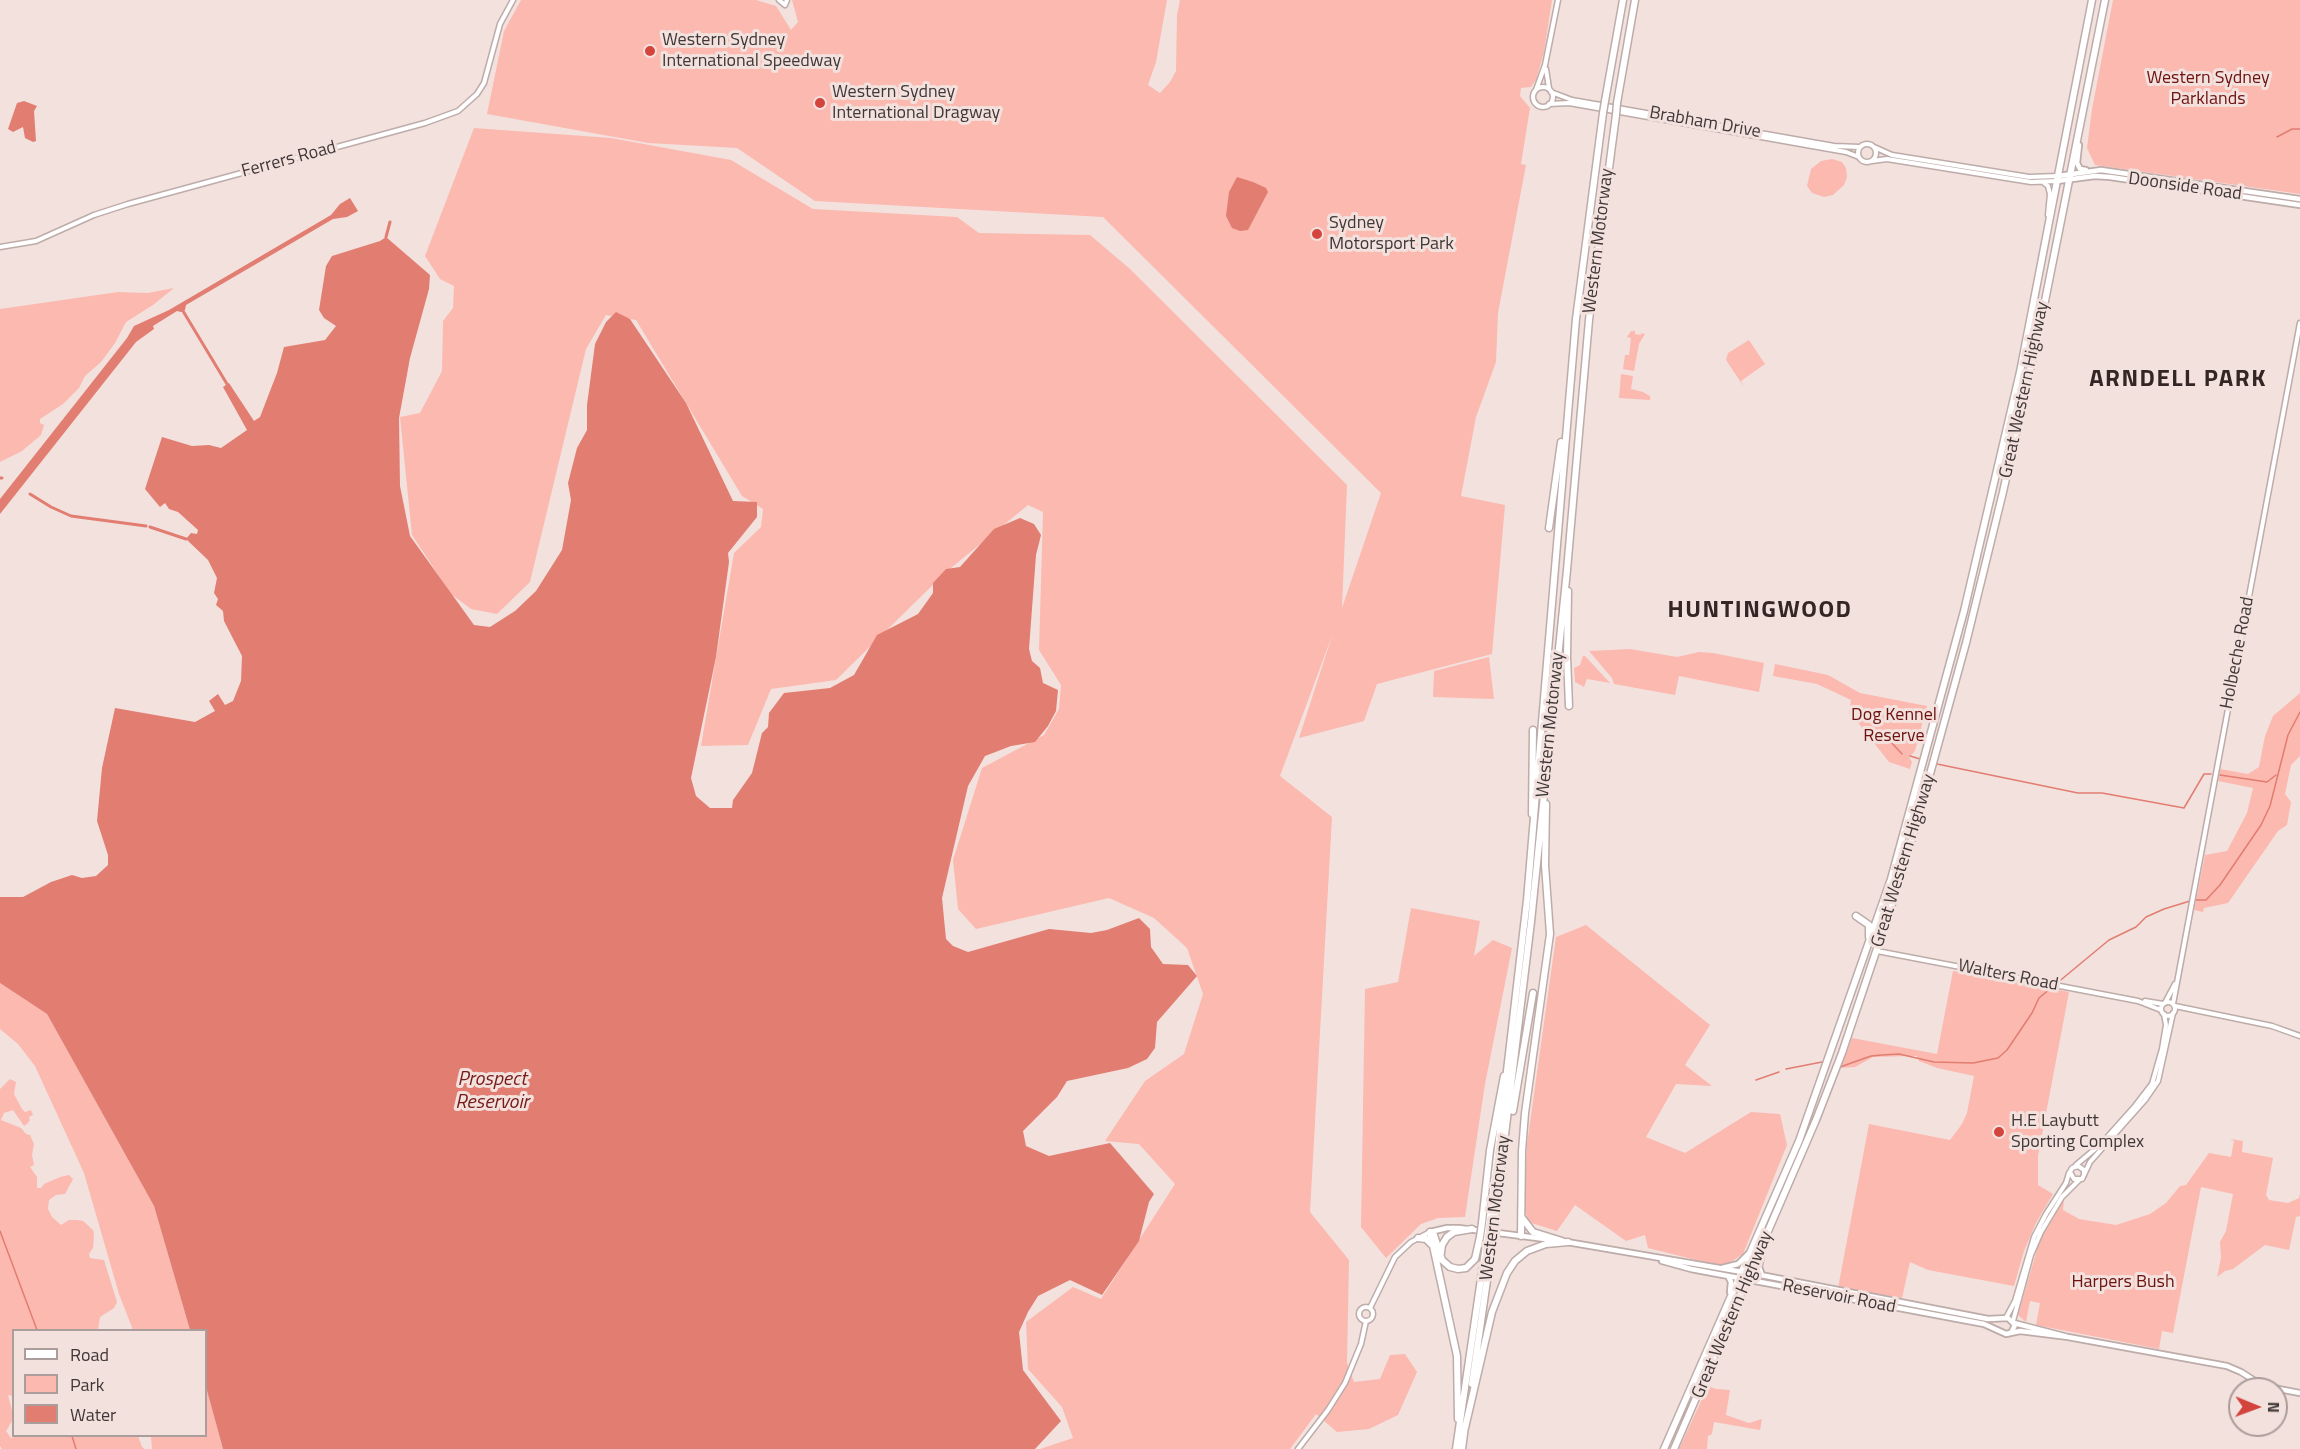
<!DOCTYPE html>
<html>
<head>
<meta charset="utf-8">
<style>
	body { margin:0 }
	#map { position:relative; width:2300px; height:1449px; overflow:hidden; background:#f3e1de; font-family:"Titillium Web",sans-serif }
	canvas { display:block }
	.legend { position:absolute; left:12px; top:1329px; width:195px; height:108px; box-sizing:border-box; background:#f3e1de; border:2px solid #ab9d9b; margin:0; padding:8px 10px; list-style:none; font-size:18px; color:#3f3837 }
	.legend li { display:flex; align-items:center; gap:12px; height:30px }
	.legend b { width:30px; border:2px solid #ab9d9b }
	.north { position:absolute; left:2228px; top:1377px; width:60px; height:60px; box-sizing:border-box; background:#f3e1de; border:2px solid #ab9d9b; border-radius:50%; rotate:91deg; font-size:16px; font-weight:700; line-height:24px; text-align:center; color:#3f3837 }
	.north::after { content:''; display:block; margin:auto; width:21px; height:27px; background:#d3453c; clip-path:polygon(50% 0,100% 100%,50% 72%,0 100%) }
</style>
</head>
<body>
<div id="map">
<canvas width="2300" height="1449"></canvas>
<ul class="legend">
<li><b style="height:8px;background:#fff"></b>Road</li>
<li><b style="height:16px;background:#fbb9b0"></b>Park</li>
<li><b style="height:16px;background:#e27d71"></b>Water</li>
</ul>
<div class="north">N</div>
</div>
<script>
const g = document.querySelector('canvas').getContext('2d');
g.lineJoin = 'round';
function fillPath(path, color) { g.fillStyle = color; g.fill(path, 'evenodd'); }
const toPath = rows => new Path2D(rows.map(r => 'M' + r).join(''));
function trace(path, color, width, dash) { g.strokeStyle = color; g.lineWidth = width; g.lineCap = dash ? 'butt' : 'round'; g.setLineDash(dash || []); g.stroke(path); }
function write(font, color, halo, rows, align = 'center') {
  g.font = font + ' "Titillium Web",sans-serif'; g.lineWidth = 6; g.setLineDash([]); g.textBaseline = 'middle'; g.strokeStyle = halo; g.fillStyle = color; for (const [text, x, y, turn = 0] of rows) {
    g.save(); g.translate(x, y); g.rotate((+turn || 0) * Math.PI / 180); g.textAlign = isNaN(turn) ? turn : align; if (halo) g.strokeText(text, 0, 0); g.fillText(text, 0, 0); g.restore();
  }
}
const green = toPath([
	[521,0,756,0,776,6,791,30,798,22,792,0,1167,0,1156,62,1148,85,1160,93,1170,82,1176,71,1177,15,1180,0,1552,0,1544,52,1536,80,1531,87,1521,88,1520,96,1530,108,1521,164,1526,165,1498,313,1496,362,1476,417,1461,496,1505,505,1492,654,1377,684,1364,721,1299,738,1333,633,1280,776,1332,817,1310,1212,1349,1260,1347,1363,1354,1382,1380,1379,1390,1355,1405,1354,1417,1372,1398,1415,1369,1429,1337,1432,1316,1414,1290,1449,1040,1449,1073,1438,1062,1407,1028,1369,1026,1322,1073,1287,1101,1299,1175,1184,1139,1144,1105,1141,1145,1081,1184,1054,1203,994,1187,948,1154,918,1109,898,976,929,958,909,953,860,982,768,1044,735,1059,709,1061,685,1039,650,1043,512,1028,505,946,572,836,680,771,689,748,745,701,746,734,553,761,527,763,509,742,496,636,320,606,315,586,349,530,582,497,614,471,609,451,594,412,535,400,417,420,413,442,371,443,321,453,308,454,286,440,279,425,256,474,128,611,138,731,160,813,209,957,217,979,233,1090,235,1130,269,1347,485,1342,608,1381,493,1103,217,815,201,737,148,648,143,487,114,504,31],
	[2113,0,2300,0,2300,194,2095,165,2087,148,2092,109],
	[1832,159,1842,162,1846,168,1847,177,1844,185,1833,195,1824,197,1812,193,1807,186,1811,169,1821,161],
	[174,288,153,305,126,322,115,343,101,362,85,376,79,388,63,404,40,419,40,423,44,425,41,435,22,451,0,462,0,309,118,292,148,293],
	[1631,331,1635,331,1635,334,1641,335,1641,333,1645,334,1639,344,1634,371,1623,369,1625,355,1629,355,1631,338,1627,337],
	[1749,340,1765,364,1741,381,1744,387,1726,360,1728,353],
	[1621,374,1633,376,1631,389,1643,392,1650,396,1650,400,1619,398],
	[1630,649,1677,657,1699,652,1713,653,1764,663,1759,692,1679,676,1675,695,1614,684,1612,678,1589,651],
	[1583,656,1585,656,1610,683,1587,679,1584,687,1575,682,1574,668,1580,665],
	[1489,657,1494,699,1433,697,1434,671],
	[1775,664,1828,675,1860,693,1927,706,1915,751,1909,757,1912,762,1910,769,1889,762,1852,715,1849,714,1851,700,1817,684,1773,676],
	[2300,693,2300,756,2291,765,2285,794,2291,802,2287,825,2278,831,2228,903,2204,908,2203,912,2194,910,2205,855,2227,851,2247,813,2253,788,2218,781,2220,769,2248,774,2259,767,2265,736,2273,716],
	[1411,908,1480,921,1474,956,1493,940,1512,948,1485,1084,1465,1217,1438,1218,1421,1224,1386,1258,1361,1227,1365,989,1398,982],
	[1586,925,1710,1025,1685,1065,1712,1086,1676,1084,1646,1137,1685,1153,1751,1112,1780,1114,1787,1145,1743,1254,1726,1265,1716,1265,1648,1248,1645,1235,1626,1241,1575,1205,1557,1231,1528,1222,1524,1205,1527,1144,1556,937],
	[1953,971,2069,992,2038,1156,2038,1185,2053,1194,2036,1223,2024,1251,2014,1286,1928,1270,1910,1262,1902,1298,1838,1288,1869,1124,1950,1140,1962,1124,1967,1113,1974,1076,1937,1068,1919,1061,1917,1056,1910,1056,1873,1057,1855,1067,1841,1068,1852,1038,1937,1054],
	[0,983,47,1014,154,1206,190,1330,133,1330,119,1294,84,1173,35,1066,18,1044,0,1029],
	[10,1079,16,1082,14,1094,22,1109,25,1112,31,1110,33,1115,29,1117,30,1120,27,1124,24,1126,13,1110,4,1113,1,1120,21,1128,26,1134,30,1135,34,1144,32,1155,34,1165,30,1167,37,1177,37,1188,41,1188,44,1184,60,1177,69,1175,73,1179,65,1194,56,1195,49,1200,48,1209,52,1217,61,1225,69,1220,77,1220,83,1221,93,1230,94,1234,93,1248,89,1254,90,1258,104,1260,117,1302,114,1308,100,1317,98,1330,14,1330,13,1396,8,1395,13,1414,12,1421,6,1431,11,1438,17,1436,138,1436,142,1447,145,1449,2,1449,0,1446,0,1089],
	[2230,1139,2243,1141,2242,1152,2273,1158,2266,1195,2269,1200,2288,1203,2299,1198,2300,1194,2300,1216,2296,1217,2289,1250,2265,1245,2233,1269,2225,1271,2217,1277,2221,1258,2220,1242,2226,1231,2233,1194,2201,1187,2173,1333,2162,1331,2159,1349,2036,1325,2040,1303,2030,1301,2026,1322,2018,1315,2039,1243,2055,1211,2064,1199,2063,1210,2079,1219,2116,1225,2150,1214,2166,1203,2180,1186,2186,1185,2209,1153,2231,1157,2234,1141],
	[1708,1386,1716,1389,1730,1390,1726,1415,1749,1423,1762,1419,1760,1430,1714,1422,1712,1434,1708,1436,1707,1449,1679,1449],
	[206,1387,223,1449,152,1449,151,1436,206,1436]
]);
const water = toPath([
	[24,101,37,106,34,111,36,141,33,142,25,138,23,127,13,132,8,129,17,103],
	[1237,177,1253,182,1266,188,1268,192,1248,230,1240,231,1232,228,1226,216,1229,192],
	[350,198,358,211,347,217,333,219,186,305,185,310,181,312,177,311,153,326,154,329,136,342,0,514,0,499,127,338,134,326,169,310,331,215,340,204],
	[386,237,430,275,429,289,410,358,399,418,400,486,410,536,474,625,490,627,515,611,536,591,562,550,571,500,568,483,577,448,587,430,587,405,595,344,606,322,616,312,630,319,686,403,733,501,757,502,757,517,728,553,729,562,716,657,691,778,696,796,710,808,732,808,733,800,752,773,762,733,768,727,769,713,784,693,830,688,854,675,877,635,918,614,933,593,933,583,946,569,960,567,994,529,1020,518,1034,524,1041,535,1036,555,1029,649,1032,661,1040,668,1043,683,1058,690,1056,711,1048,726,1035,742,1011,746,985,756,968,786,942,898,946,939,953,946,968,952,1049,929,1091,933,1107,930,1139,918,1150,929,1151,947,1163,964,1188,965,1197,976,1157,1022,1155,1048,1147,1059,1128,1068,1067,1081,1057,1097,1023,1131,1026,1146,1049,1156,1110,1143,1154,1194,1149,1202,1139,1241,1102,1295,1070,1280,1038,1296,1028,1312,1019,1332,1023,1370,1061,1421,1035,1449,223,1449,206,1387,206,1330,190,1330,154,1206,47,1014,0,983,0,897,23,897,51,882,72,875,82,878,96,876,108,865,108,855,97,821,102,768,115,708,195,722,215,711,209,701,218,694,225,705,233,701,241,681,242,656,224,621,223,611,216,605,218,599,214,593,217,578,208,560,186,539,191,533,197,534,198,530,178,512,169,509,165,503,160,507,145,489,162,437,192,446,209,445,221,448,247,430,223,387,229,383,254,421,260,417,277,373,284,347,325,340,336,326,324,318,319,310,326,266,332,256,380,241]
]);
const stream = toPath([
	[2277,137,2292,129,2300,129],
	[1891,742,1902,754],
	[1910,756,1920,759],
	[1937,764,2078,793,2102,793,2184,808,2204,774,2211,774],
	[2220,775,2267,782,2276,775],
	[2195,900,2206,900,2220,885,2261,825,2270,806,2288,735,2300,712],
	[1840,1067,1871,1056,1882,1055,1899,1054,1934,1062,1973,1063,1998,1058,2007,1050,2032,1013,2039,998,2109,940,2136,927,2146,917,2164,909,2190,901],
	[1786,1069,1822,1062],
	[1756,1080,1779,1072],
	[0,1231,37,1330],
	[72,1436,76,1449]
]);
const canal = toPath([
	[386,237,390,222],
	[183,311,227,384],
	[0,478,2,478],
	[30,494,51,507,71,516,146,526],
	[150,527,186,539]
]);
const secondary = toPath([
	[779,0,785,5,787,0],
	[1546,69,1549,88],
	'1533 97a10 10 0 1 1 20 0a10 10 0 1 1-20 0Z',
	[1536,90,1545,65,1558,0],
	[1551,92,1572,100,1834,146,1860,147],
	[1549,104,1569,103,1846,152,1859,157],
	'1858 153a9 9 0 1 1 18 0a9 9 0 1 1-18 0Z',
	[1874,147,1892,155,2029,177,2058,176],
	[1872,161,1887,159,2031,182,2057,181],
	[2044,183,2048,186,2050,194,2048,215],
	[0,247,36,241,94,215,128,204,425,123,458,111,477,94,484,83,500,24,513,0],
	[1877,951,2138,1001,2161,1010],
	[2145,1001,2163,1004],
	'2161 1009a7 7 0 1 1 14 0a7 7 0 1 1-14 0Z',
	[2165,1003,2175,984],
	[2173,1004,2300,323],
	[2175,1006,2272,1026,2300,1036],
	[2076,1165,2101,1144,2135,1106,2152,1084,2162,1049,2166,1025,2164,1014],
	[2084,1175,2084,1170,2078,1166,2072,1168,2070,1172,2074,1179,2082,1179,2083,1177,2090,1162,2145,1100,2158,1081,2173,1013],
	'1359 1314a7 7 0 1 1 14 0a7 7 0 1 1-14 0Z',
	[1370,1308,1395,1257,1411,1242,1430,1232],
	[2006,1318,2015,1301,2034,1237,2046,1214,2066,1183,2069,1173],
	[2013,1321,2031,1255,2041,1232,2062,1197,2079,1180],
	[1298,1449,1328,1410,1345,1383,1361,1344,1366,1321]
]);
const primary = toPath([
	[2079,145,2077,163,2080,169,2086,170],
	[2058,176,2101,170,2300,199],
	[2057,181,2095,176,2110,177,2300,205],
	[1430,1232,1447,1228,1459,1228,1553,1240],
	[1567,1242,1766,1276,1988,1319,2008,1318,2015,1325,2011,1333],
	[1662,1261,1691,1269,1984,1324,2006,1334,2020,1331,2068,1337],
	[1722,1268,1738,1264,1748,1254],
	[1762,1275,1759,1267,1763,1249],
	[1728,1276,1731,1282,1730,1292],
	[2014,1323,2068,1337,2227,1366,2241,1372,2263,1386,2300,1393]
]);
const highway = toPath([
	[1605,101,1623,0],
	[1617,103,1635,0],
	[1549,528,1561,442],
	[1568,591,1567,657,1569,706],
	[1532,814,1533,730],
	[1856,916,1869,925,1869,937],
	[1513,1111,1533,993],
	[1523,1219,1533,1232,1562,1241],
	[1482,1223,1490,1150,1504,1076],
	[1489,1224,1527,900,1576,319,1603,113],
	[1494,1225,1531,922,1567,570,1589,320,1616,115],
	[1430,1232,1457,1356,1458,1419],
	[1434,1235,1442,1260,1450,1267,1458,1269,1466,1268,1475,1259,1480,1237],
	[1521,1236,1522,1151,1525,1113,1550,934,1545,865,1546,804],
	[1418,1238,1426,1239,1432,1245],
	[1441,1253,1442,1245,1447,1237,1454,1232,1472,1229],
	[1472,1384,1493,1239],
	[1465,1428,1492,1312,1507,1273,1515,1261,1527,1251,1546,1244,1568,1242],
	[1456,1449,1487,1238],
	[1462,1449,1465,1426],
	[1664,1449,1799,1141,1891,879,1964,611,2020,372,2092,0],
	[1674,1449,1816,1120,1842,1053,1905,865,1966,643,2003,492,2043,311,2105,0]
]);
const highwayBridge = toPath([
	[1603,113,1605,101],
	[1616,115,1617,103],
	[1480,1237,1482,1223],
	[1487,1238,1489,1224],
	[1493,1239,1494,1225]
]);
const markers = [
	[650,51,6,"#d3453c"],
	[820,103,6,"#d3453c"],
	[1317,234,6,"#d3453c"],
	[1999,1132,6,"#d3453c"]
];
const poiNames = [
	["Western Sydney",662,41],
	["International Speedway",662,62],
	["Western Sydney",832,93],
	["International Dragway",832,114],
	["Sydney",1329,224],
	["Motorsport Park",1329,245],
	["H.E Laybutt",2011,1122],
	["Sporting Complex",2011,1143]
];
const parkNames = [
	["Western Sydney",2208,79],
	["Parklands",2208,100],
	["Dog Kennel",1894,716],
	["Reserve",1894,737],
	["Harpers Bush",2123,1283]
];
const streetNames = [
	["Brabham Drive",1705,123,10],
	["Ferrers Road",289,160,-15],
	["Doonside Road",2185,187,8],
	["Western Motorway",1599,241,-83],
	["Great Western Highway",2025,390,-78],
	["Holbeche Road",2238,653,-79],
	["Western Motorway",1551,725,-84],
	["Great Western Highway",1904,861,-73],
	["Walters Road",2008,976,11],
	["Western Motorway",1496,1208,-83],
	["Reservoir Road",1839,1297,11],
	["Great Western Highway",1733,1315,-67]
];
const waterNames = [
	["Prospect",492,1080],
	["Reservoir",492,1103]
];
const districtNames = [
	["ARNDELL PARK",2178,380],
	["HUNTINGWOOD",1760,611]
];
fillPath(green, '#fbb9b0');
fillPath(water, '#e27d71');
trace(stream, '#e27d71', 1.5);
trace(canal, '#e27d71', 3);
trace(secondary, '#bdaca9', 7);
trace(primary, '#bdaca9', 8);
trace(highway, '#bdaca9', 9);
trace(secondary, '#fff', 4);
trace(primary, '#fff', 4.5);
trace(highway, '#fff', 6);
trace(highwayBridge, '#bdaca9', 9, []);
trace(highwayBridge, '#fff', 6);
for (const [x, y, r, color] of markers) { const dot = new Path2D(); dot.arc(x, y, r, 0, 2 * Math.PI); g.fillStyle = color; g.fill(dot); trace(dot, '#f3e1de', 2); }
write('18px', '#3f3837', '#f3e1de', poiNames, 'left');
write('18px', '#6d110f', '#f3e1de', parkNames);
write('18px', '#3f3837', '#f3e1de', streetNames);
write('italic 20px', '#761b17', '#f3e1de', waterNames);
g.letterSpacing = '1.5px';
write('bold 24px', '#332624', '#f3e1de', districtNames);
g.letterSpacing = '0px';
</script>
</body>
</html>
